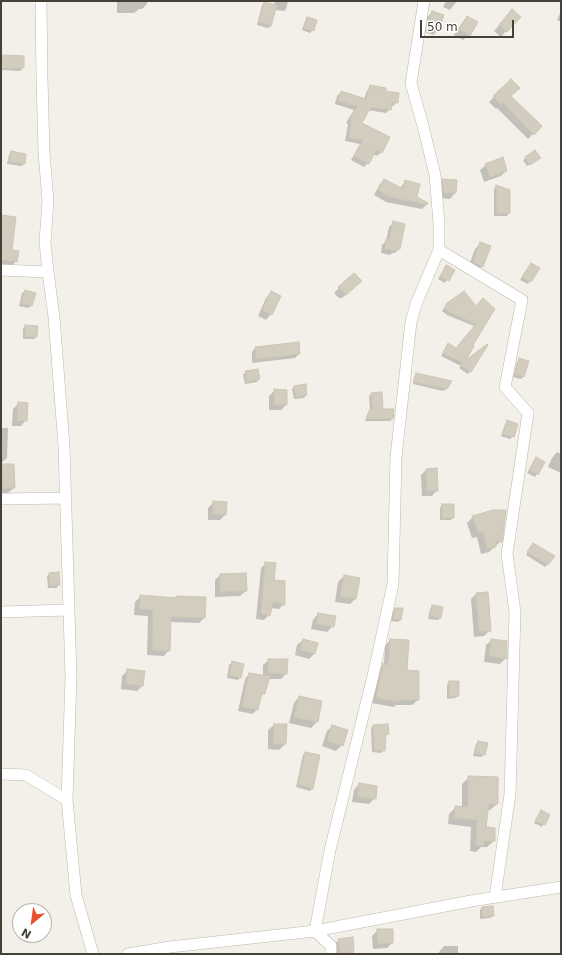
<!DOCTYPE html>
<html>
<head>
<meta charset="utf-8">
<style>
	body { margin:0 }
	#map { position:relative; width:562px; height:955px; overflow:hidden; background:#f3f0e9; font-family:"DejaVu Sans",sans-serif }
	canvas { display:block }
	.frame { position:absolute; inset:0; border:2px solid #464138; pointer-events:none }
	.north { position:absolute; left:12px; top:903px; width:40px; height:40px; box-sizing:border-box; background:#fff; border:1px solid #b5b3af; border-radius:50%; rotate:209deg; font-size:11px; font-weight:700; line-height:16px; text-align:center; color:#464138 }
	.north::after { content:''; display:block; margin:auto; width:14px; height:18px; background:#e6532d; clip-path:polygon(50% 0,100% 100%,50% 72%,0 100%) }
	.scale { position:absolute; left:420px; top:20px; width:94px; height:18px; box-sizing:border-box; border:2px solid #464138; border-top:0; padding-left:5px; font-size:12px; line-height:14px; white-space:nowrap; color:#464138; -webkit-text-stroke:3px #fff; paint-order:stroke }
</style>
</head>
<body>
<div id="map">
<canvas width="562" height="955"></canvas>
<div class="frame"></div>
<div class="north">N</div>
<div class="scale">50 m</div>
</div>
<script>
const g = document.querySelector('canvas').getContext('2d');
g.lineJoin = 'round';
function fillPath(path, color) { g.fillStyle = color; g.fill(path, 'evenodd'); }
const toPath = rows => new Path2D(rows.map(r => 'M' + r).join(''));
function trace(path, color, width, dash) { g.strokeStyle = color; g.lineWidth = width; g.lineCap = dash ? 'butt' : 'round'; g.setLineDash(dash || []); g.stroke(path); }
const shadow = toPath([
	[117,1,147,1,147,4,142,9,139,9,134,13,117,13],
	[275,1,288,1,286,9,284,11,275,10,271,26,268,28,257,25,262,5,265,3,274,5],
	[446,1,457,1,450,10,443,7],
	[561,11,561,22,557,20],
	[433,12,438,30,433,35,422,31,427,17],
	[507,16,506,31,501,37,494,31],
	[467,17,469,35,463,40,454,35,462,23],
	[307,18,313,30,310,33,302,30,305,21],
	[1,56,23,57,22,69,20,71,1,70],
	[511,80,510,96,533,134,528,139,497,108,496,109,489,102],
	[371,86,385,92,397,102,393,106,390,106,390,109,386,113,368,110,361,123,381,152,377,156,373,154,368,163,364,167,351,160,360,144,345,141,348,124,346,123,354,110,335,104,337,96,341,92,364,99,367,91],
	[11,152,24,164,21,166,7,164,9,155],
	[526,158,537,160,527,166,523,160],
	[486,165,506,171,501,176,484,182,480,170],
	[384,180,400,188,405,182,416,197,426,205,422,209,386,202,374,195,380,184],
	[443,180,456,181,455,193,450,199,438,198,437,186],
	[496,186,509,213,507,216,494,216,494,189],
	[393,223,399,249,395,253,392,253,390,255,381,253,382,245,386,241,389,227],
	[481,243,482,266,476,272,468,268,475,249],
	[1,247,11,250,16,261,12,266,1,265],
	[531,264,538,268,528,284,520,280],
	[446,266,453,270,445,283,438,279],
	[355,286,342,298,339,298,334,293,339,288],
	[25,291,34,293,31,306,28,308,19,306,22,293],
	[271,292,271,314,266,320,258,316,266,298],
	[445,307,493,309,472,345,463,364,470,371,468,374,459,368,461,366,441,356,448,345,456,349,474,326,447,315,442,311],
	[25,326,36,337,34,339,23,339,23,329],
	[256,347,299,354,295,358,252,363,252,352],
	[519,359,523,377,521,379,513,377,517,362],
	[246,372,259,379,257,382,245,384,243,375],
	[417,374,446,389,443,391,413,384,414,377],
	[295,386,306,395,304,398,294,399,292,389],
	[275,390,286,405,281,410,269,410,269,396],
	[372,394,382,410,392,419,390,421,365,421,368,413,370,411,369,396],
	[19,403,26,420,21,426,12,426,13,409],
	[508,422,513,436,510,439,501,436,505,424],
	[1,428,8,428,7,458,1,463],
	[557,452,561,454,561,473,548,467,552,458],
	[536,459,543,463,535,477,527,473],
	[2,465,14,488,8,493,1,493,1,467],
	[426,470,437,490,432,496,422,496,421,475],
	[214,502,225,515,220,520,208,520,208,508],
	[442,505,453,517,451,520,440,520,440,508],
	[473,517,501,541,489,552,481,554,477,537,472,538,467,523],
	[533,544,547,565,545,567,526,555],
	[266,563,284,604,279,609,271,608,269,615,264,620,256,619,261,568],
	[50,574,59,585,56,588,48,588,47,576],
	[220,575,246,591,240,596,215,597,215,580],
	[344,576,359,579,355,599,350,604,335,602,338,582],
	[476,594,490,630,484,636,474,637,471,599],
	[141,596,175,599,177,597,204,618,199,623,170,622,169,650,164,656,147,655,148,616,134,615,135,602],
	[433,606,440,618,438,620,428,619,430,609],
	[395,609,401,620,398,622,391,621,393,611],
	[318,614,333,626,327,632,311,629,313,620],
	[303,640,314,654,309,659,295,655,297,645],
	[390,640,406,671,418,700,412,705,396,705,394,707,371,703,378,670,384,664,385,646],
	[492,640,506,658,500,664,484,662,486,645],
	[269,660,286,674,281,679,268,679,264,693,260,698,257,709,253,714,238,711,245,679,249,674,263,676,263,665],
	[232,663,240,677,238,680,227,678,229,665],
	[128,670,142,686,137,691,121,689,122,676],
	[449,682,458,696,455,698,447,699,447,685],
	[299,697,321,702,317,722,311,728,289,723,294,703],
	[274,725,286,725,285,744,279,750,268,749,268,730],
	[332,726,342,745,336,751,322,746,327,731],
	[373,726,388,734,385,736,384,750,381,753,372,752,371,728],
	[478,742,486,743,484,755,481,757,473,756,476,744],
	[305,753,313,788,310,791,296,787,303,755],
	[469,777,497,804,490,810,487,810,485,828,494,841,487,847,481,847,476,852,470,851,471,827,448,824,449,814,456,807,462,808,462,784],
	[359,784,375,798,369,804,352,802,354,790],
	[541,811,549,815,542,827,534,823],
	[482,908,493,916,490,918,480,919,480,910],
	[378,930,392,943,387,948,373,949,372,936],
	[339,940,353,952,351,954,334,954,333,945],
	[444,946,458,946,458,954,439,954,439,952]
]);
const building = toPath([
	[264,2,277,5,271,26,259,22,264,2],
	[512,9,521,17,507,32,499,25,512,9],
	[432,11,444,15,439,30,427,26,432,11],
	[467,16,478,22,470,36,459,29,467,16],
	[307,17,317,20,314,31,304,28,307,17],
	[1,55,24,56,24,68,1,68,1,55],
	[511,79,520,88,511,96,542,126,534,135,503,103,501,105,493,96,511,79],
	[370,85,386,88,386,91,399,93,398,103,392,102,391,110,371,107,362,123,390,137,382,153,376,150,369,164,354,156,363,140,349,138,351,120,350,119,357,106,338,101,341,91,366,99,370,85],
	[535,150,541,158,530,165,525,157,535,150],
	[11,151,26,154,25,164,9,162,11,151],
	[503,157,507,171,490,177,485,164,503,157],
	[384,179,403,189,405,180,420,184,417,197,428,203,427,205,391,197,378,190,384,179],
	[442,179,457,180,456,193,444,193,442,179],
	[496,185,510,190,510,213,497,214,496,185],
	[1,215,16,217,12,250,19,251,17,262,1,260,1,215],
	[393,221,405,224,400,249,396,249,396,251,385,249,386,239,389,240,393,221],
	[480,242,491,246,483,267,473,262,480,242],
	[531,263,540,268,531,282,522,277,531,263],
	[446,265,455,270,449,281,440,277,446,265],
	[354,273,362,281,346,295,338,287,354,273],
	[25,290,36,293,32,306,21,303,25,290],
	[271,291,281,296,272,315,262,310,271,291],
	[464,291,476,306,483,298,495,309,473,345,474,346,466,360,487,344,488,345,471,372,460,365,463,363,443,353,448,343,456,348,476,324,449,312,444,308,447,303,464,291],
	[25,325,38,326,37,337,25,337,25,325],
	[299,342,300,354,256,359,255,347,299,342],
	[519,358,529,361,524,377,515,374,519,358],
	[258,369,260,379,247,382,245,371,258,369],
	[416,373,452,381,447,389,414,382,416,373],
	[306,384,307,395,296,397,294,386,306,384],
	[274,389,287,390,287,405,274,405,274,389],
	[382,392,383,409,394,409,393,419,366,419,370,409,373,409,371,393,382,392],
	[18,402,28,403,27,421,17,421,18,402],
	[507,420,518,424,514,437,503,434,507,420],
	[536,457,545,462,538,475,529,470,536,457],
	[2,464,14,464,15,488,3,488,2,464],
	[437,468,438,491,427,491,426,469,437,468],
	[213,501,227,502,226,515,213,514,213,501],
	[442,504,454,504,454,518,442,518,442,504],
	[493,510,506,510,502,542,495,542,496,547,487,549,483,532,478,533,472,516,493,510],
	[533,543,555,556,548,565,527,552,533,543],
	[265,562,276,563,274,580,285,581,285,605,273,602,270,616,261,614,265,562],
	[59,572,60,585,50,586,49,573,59,572],
	[246,573,247,591,220,592,220,574,246,573],
	[344,575,360,578,356,599,340,597,344,575],
	[488,592,491,631,479,632,476,593,488,592],
	[140,595,176,598,176,596,206,597,205,618,171,617,170,651,152,650,153,610,139,609,140,595],
	[432,605,443,607,441,618,430,616,432,605],
	[395,608,403,608,401,620,393,619,395,608],
	[318,613,336,616,334,627,316,624,318,613],
	[303,639,318,643,315,654,299,650,303,639],
	[390,639,409,640,407,670,419,671,419,700,400,700,400,702,376,698,383,663,388,666,390,639],
	[491,639,507,641,507,659,489,656,491,639],
	[268,659,288,659,287,674,268,673,268,659],
	[232,661,244,664,241,678,229,675,232,661],
	[127,669,145,671,143,686,126,684,127,669],
	[249,673,270,676,265,694,262,693,258,710,242,707,249,673],
	[449,681,459,681,459,696,449,697,449,681],
	[299,696,322,701,318,722,294,717,299,696],
	[274,724,287,724,286,744,273,744,274,724],
	[388,724,389,734,386,734,385,751,374,750,373,725,388,724],
	[332,725,348,730,343,746,327,741,332,725],
	[478,741,488,743,485,755,475,753,478,741],
	[305,752,320,755,313,789,298,784,305,752],
	[468,776,498,777,498,804,489,804,486,827,495,828,495,841,484,841,483,846,476,845,477,820,454,818,455,806,468,807,468,776],
	[359,783,377,786,376,799,357,797,359,783],
	[541,810,550,815,545,825,535,821,541,810],
	[493,906,494,916,482,917,482,907,493,906],
	[377,929,393,929,393,943,378,944,377,929],
	[353,937,354,952,340,954,338,939,353,937]
]);
const minor = toPath([
	[41,1,42,78,44,152,48,201,45,242,48,272,54,317,64,446,71,677,67,800,76,895,93,954],
	[439,250,522,300,505,387,528,413,507,554,515,612,510,794,495,897],
	[1,270,48,272],
	[1,499,64,498],
	[1,612,68,610],
	[1,774,26,775,67,800],
	[128,954,170,947,315,931,471,901,561,887],
	[331,954,331,946,315,931,330,850,373,676,393,584,396,457,411,322,416,304,439,250,439,223,435,175,423,126,411,83,424,1]
]);
fillPath(shadow, '#0003');
fillPath(building, '#d3cdbf');
trace(building, '#cec5b3', 1);
trace(minor, '#bdb8ac', 12);
trace(minor, '#fff', 11);
</script>
</body>
</html>
